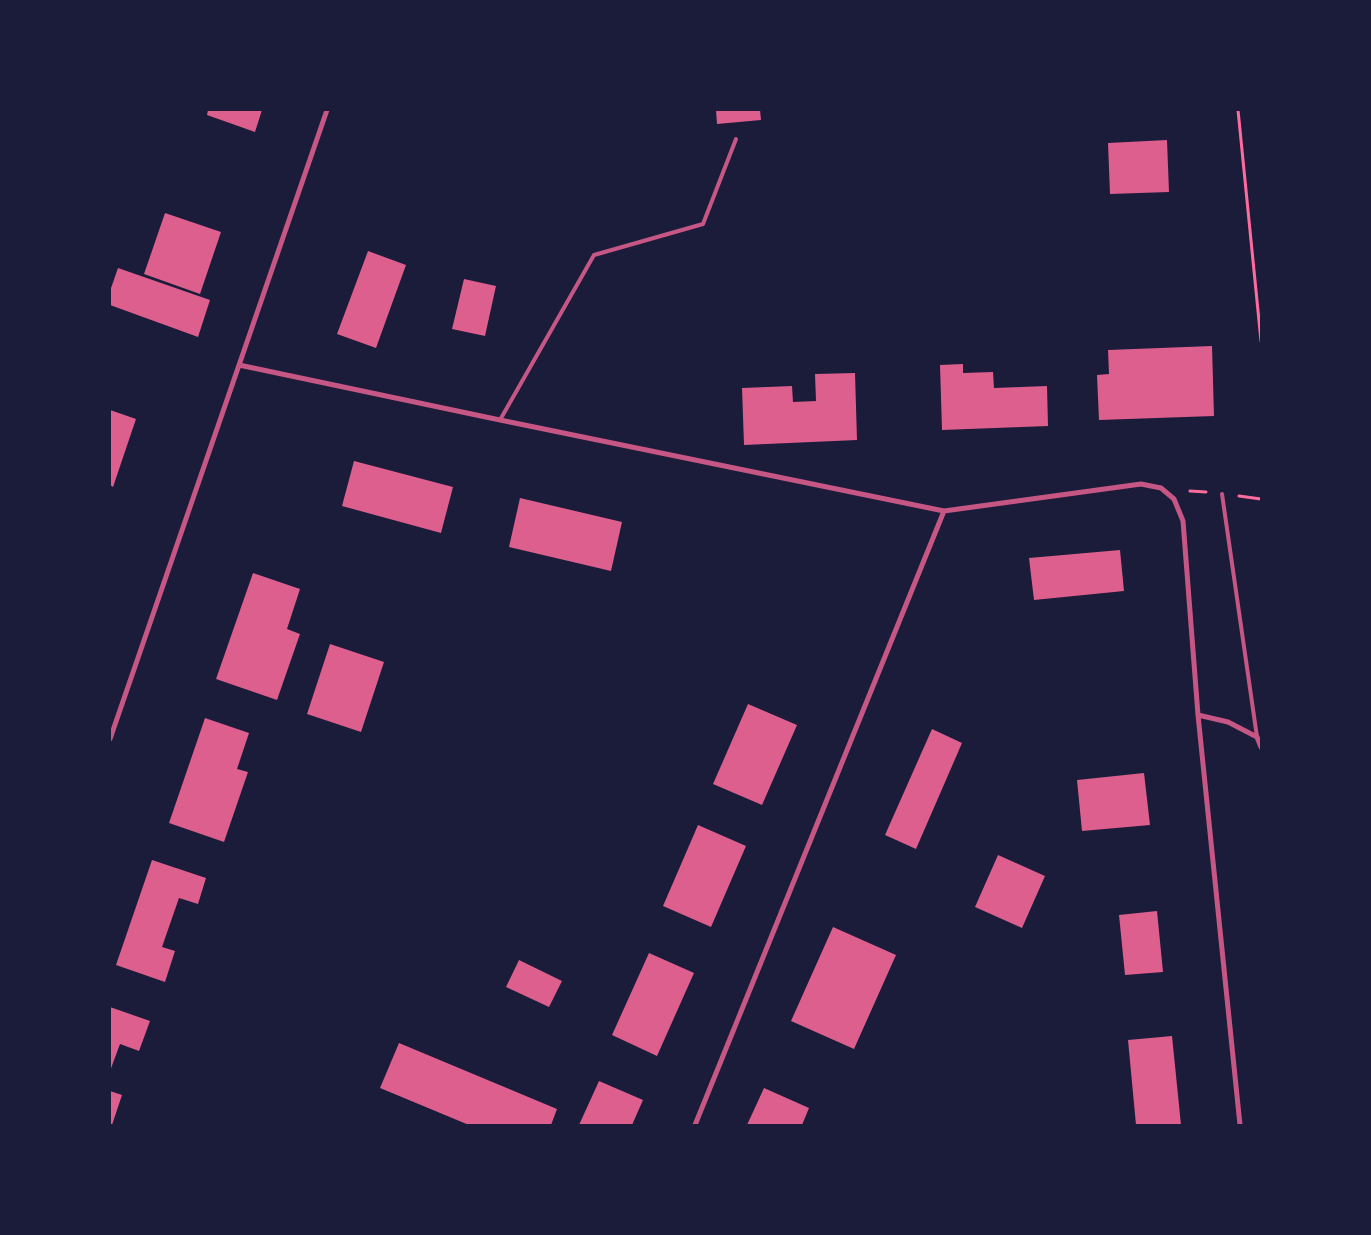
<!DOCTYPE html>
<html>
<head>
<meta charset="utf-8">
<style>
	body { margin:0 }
	#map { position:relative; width:1371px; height:1235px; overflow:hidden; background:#1b1b3a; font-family:Spectral,serif }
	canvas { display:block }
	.frame { position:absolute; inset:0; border:111px solid #1b1b3a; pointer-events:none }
</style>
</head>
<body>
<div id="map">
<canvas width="1371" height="1235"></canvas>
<div class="frame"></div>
</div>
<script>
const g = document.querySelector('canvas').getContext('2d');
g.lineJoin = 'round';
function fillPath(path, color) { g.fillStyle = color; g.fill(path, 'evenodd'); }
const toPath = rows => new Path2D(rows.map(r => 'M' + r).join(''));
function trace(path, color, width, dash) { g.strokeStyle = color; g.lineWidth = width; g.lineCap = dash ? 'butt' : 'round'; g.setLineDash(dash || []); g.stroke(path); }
const building = toPath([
	[208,110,262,110,255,132,207,115],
	[716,110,760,110,761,120,717,124],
	[1167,140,1169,192,1110,194,1108,143],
	[165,213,221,232,200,294,144,274],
	[368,251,406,265,376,348,337,334],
	[118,268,210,300,198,337,110,305,110,291],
	[464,279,496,286,485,336,452,329],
	[1212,346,1214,416,1099,420,1097,375,1109,374,1108,350],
	[963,364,963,373,993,372,994,388,1047,386,1048,426,942,430,940,365],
	[855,373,857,440,744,445,742,388,792,386,793,402,816,401,815,374],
	[110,410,136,419,113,487,110,485],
	[354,461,453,487,441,533,342,506],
	[520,498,622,522,611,571,509,547],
	[1120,550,1124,591,1034,600,1029,558],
	[253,573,300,589,287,629,300,634,277,700,216,679],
	[330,644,384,662,361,732,307,714],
	[748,704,797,725,762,805,713,784],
	[205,718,249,733,237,769,248,772,224,842,169,823],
	[932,729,962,743,916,849,885,835],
	[1144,773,1150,825,1082,831,1077,780],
	[698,825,746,846,711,927,663,906],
	[998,855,1045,876,1022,928,975,907],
	[152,860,206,878,198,904,179,898,162,947,175,951,165,982,116,965],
	[1157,911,1163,972,1125,975,1119,915],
	[833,927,896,955,854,1049,791,1021],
	[649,953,694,973,657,1056,612,1035],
	[519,960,562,981,549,1007,506,987],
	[110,1007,150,1021,139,1051,120,1044,110,1071],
	[1172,1036,1181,1125,1136,1125,1128,1040],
	[399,1043,557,1109,551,1125,469,1125,380,1088],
	[599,1081,643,1100,632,1125,579,1125],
	[764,1088,809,1108,802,1125,747,1125],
	[110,1091,122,1095,112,1125,110,1125]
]);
const path = toPath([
	[1238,110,1261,341],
	[1190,491,1206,492],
	[1239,496,1261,499]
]);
const service = toPath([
	[500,420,594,255,703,224,736,139],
	[1222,494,1257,737]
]);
const minor = toPath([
	[239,365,500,420,944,511,1141,484,1161,488,1174,499,1183,521,1198,715,1240,1125],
	[1198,715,1228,722,1257,737,1261,747],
	[110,739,327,110],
	[695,1125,944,511]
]);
fillPath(building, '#dd5f8e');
trace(path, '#ff6b9d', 3);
trace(service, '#c65784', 4);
trace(minor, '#c65784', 5);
</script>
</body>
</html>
